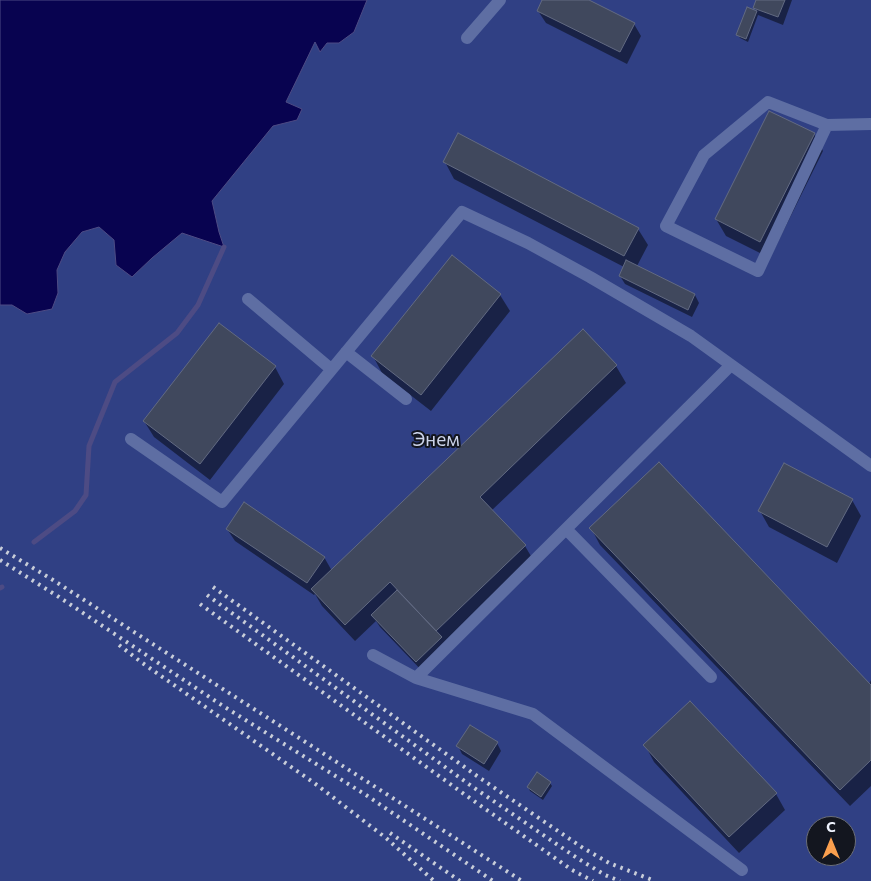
<!DOCTYPE html>
<html>
<head>
<meta charset="utf-8">
<style>
	body { margin:0 }
	#map { position:relative; width:871px; height:881px; overflow:hidden; background:#262d41; font-family:Commissioner,sans-serif }
	canvas { display:block }
	.north { position:absolute; left:806px; top:816px; width:50px; height:50px; box-sizing:border-box; background:#13161f; border:1px solid #6b6e78; border-radius:50%; rotate:0deg; font-size:14px; font-weight:700; line-height:20px; text-align:center; color:#eef2fd }
	.north::after { content:''; display:block; margin:auto; width:18px; height:22px; background:#fa9f4e; clip-path:polygon(50% 0,100% 100%,50% 72%,0 100%) }
</style>
</head>
<body>
<div id="map">
<canvas width="871" height="881"></canvas>
<div class="north">С</div>
</div>
<script>
const g = document.querySelector('canvas').getContext('2d');
g.lineJoin = 'round';
function fillPath(path, color) { g.fillStyle = color; g.fill(path, 'evenodd'); }
const toPath = rows => new Path2D(rows.map(r => 'M' + r).join(''));
function trace(path, color, width, dash) { g.strokeStyle = color; g.lineWidth = width; g.lineCap = dash ? 'butt' : 'round'; g.setLineDash(dash || []); g.stroke(path); }
function write(font, color, halo, rows, align = 'center') {
  g.font = font + ' Commissioner,sans-serif'; g.lineWidth = 4; g.setLineDash([]); g.textBaseline = 'middle'; g.strokeStyle = halo; g.fillStyle = color; for (const [text, x, y, turn = 0] of rows) {
    g.save(); g.translate(x, y); g.rotate((+turn || 0) * Math.PI / 180); g.textAlign = isNaN(turn) ? turn : align; if (halo) g.strokeText(text, 0, 0); g.fillText(text, 0, 0); g.restore();
  }
}
const green = toPath([
	[0,0,871,0,871,881,0,881],
	[816,826,846,826,846,856,816,856]
]);
const water = toPath([
	[0,0,367,0,354,32,339,43,327,43,320,52,315,42,286,102,302,109,297,120,273,126,212,201,219,232,224,247,182,233,152,258,132,277,116,265,114,240,99,227,82,232,65,252,57,270,58,293,52,309,27,314,12,305,0,305,0,0]
]);
const shadow = toPath([
	[544,0,587,0,634,24,641,36,627,64,546,23,538,11],
	[757,0,792,0,783,25,758,15,748,42,740,38,738,35,748,9,757,12,754,7],
	[814,134,823,151,770,258,726,236,716,219],
	[445,162,638,229,648,245,637,266,695,295,699,303,692,317,625,284,620,276,624,267,454,179],
	[500,295,510,311,431,411,382,373,373,356],
	[583,331,616,366,626,383,491,511,525,546,535,563,424,673,380,627,376,621,355,641,322,606,315,594,314,595,235,541,227,529,324,557,332,571],
	[275,367,284,384,210,480,154,437,144,421],
	[852,500,861,516,837,563,769,527,760,511],
	[591,528,869,684,871,680,871,786,850,806,600,545],
	[497,743,501,751,489,771,462,754,458,746],
	[645,745,776,794,785,810,739,853,654,762],
	[550,783,552,786,543,800,530,791,528,787]
]);
const stream = toPath([
	[34,542,75,511,86,495,89,446,115,382,177,333,198,305,224,247],
	[0,588,2,587]
]);
const building = toPath([
	[542,0,589,0,635,23,620,52,537,11,542,0],
	[756,0,785,0,778,17,753,8,756,0],
	[747,7,757,11,746,39,736,35,747,7],
	[769,111,815,133,760,242,715,219,769,111],
	[458,133,639,228,624,256,443,162,458,133],
	[452,255,501,294,421,395,371,356,452,255],
	[626,260,695,294,688,310,619,276,626,260],
	[219,323,276,366,200,464,143,421,219,323],
	[583,329,617,365,480,497,526,545,436,631,390,582,345,625,311,589,583,329],
	[659,462,871,685,871,760,840,790,589,528,659,462],
	[784,463,853,499,827,547,758,511,784,463],
	[244,502,325,557,307,583,226,529,244,502],
	[397,590,442,637,416,662,371,615,397,590],
	[690,701,777,793,729,837,643,745,690,701],
	[470,725,498,742,484,764,456,746,470,725],
	[537,772,551,782,541,797,527,787,537,772]
]);
const minor = toPath([
	[467,38,500,0],
	[827,125,758,271,666,226,704,155,768,102,827,125,871,124],
	[248,299,331,369],
	[346,352,406,399],
	[131,439,222,502,462,212,528,243,590,277,691,336,871,466],
	[566,529,711,677],
	[373,655,416,678,533,714,742,870],
	[416,678,731,365]
]);
const rail = toPath([
	[0,548,53,580,522,881],
	[0,560,59,597,223,706,366,795,493,881],
	[213,587,477,776,583,848,609,863,655,881],
	[207,595,470,785,577,858,605,875,620,881],
	[200,604,464,794,572,870,593,881],
	[119,645,141,662,317,785,386,838,434,881],
	[390,833,460,881]
]);
const parkNames = [
	["Энем",436,440]
];
fillPath(green, '#304084');
fillPath(water, '#080350');
trace(water, '#4d4b84', 1);
fillPath(shadow, '#0007');
trace(stream, '#4d4b84', 5);
fillPath(building, '#40485d');
trace(building, '#626a82', 1);
trace(minor, '#5e6ea3', 12);
trace(rail, '#c8cdd9', 4, [2.5, 5]);
write('19px', '#ccd4ea', '#13161f', parkNames);
</script>
</body>
</html>
